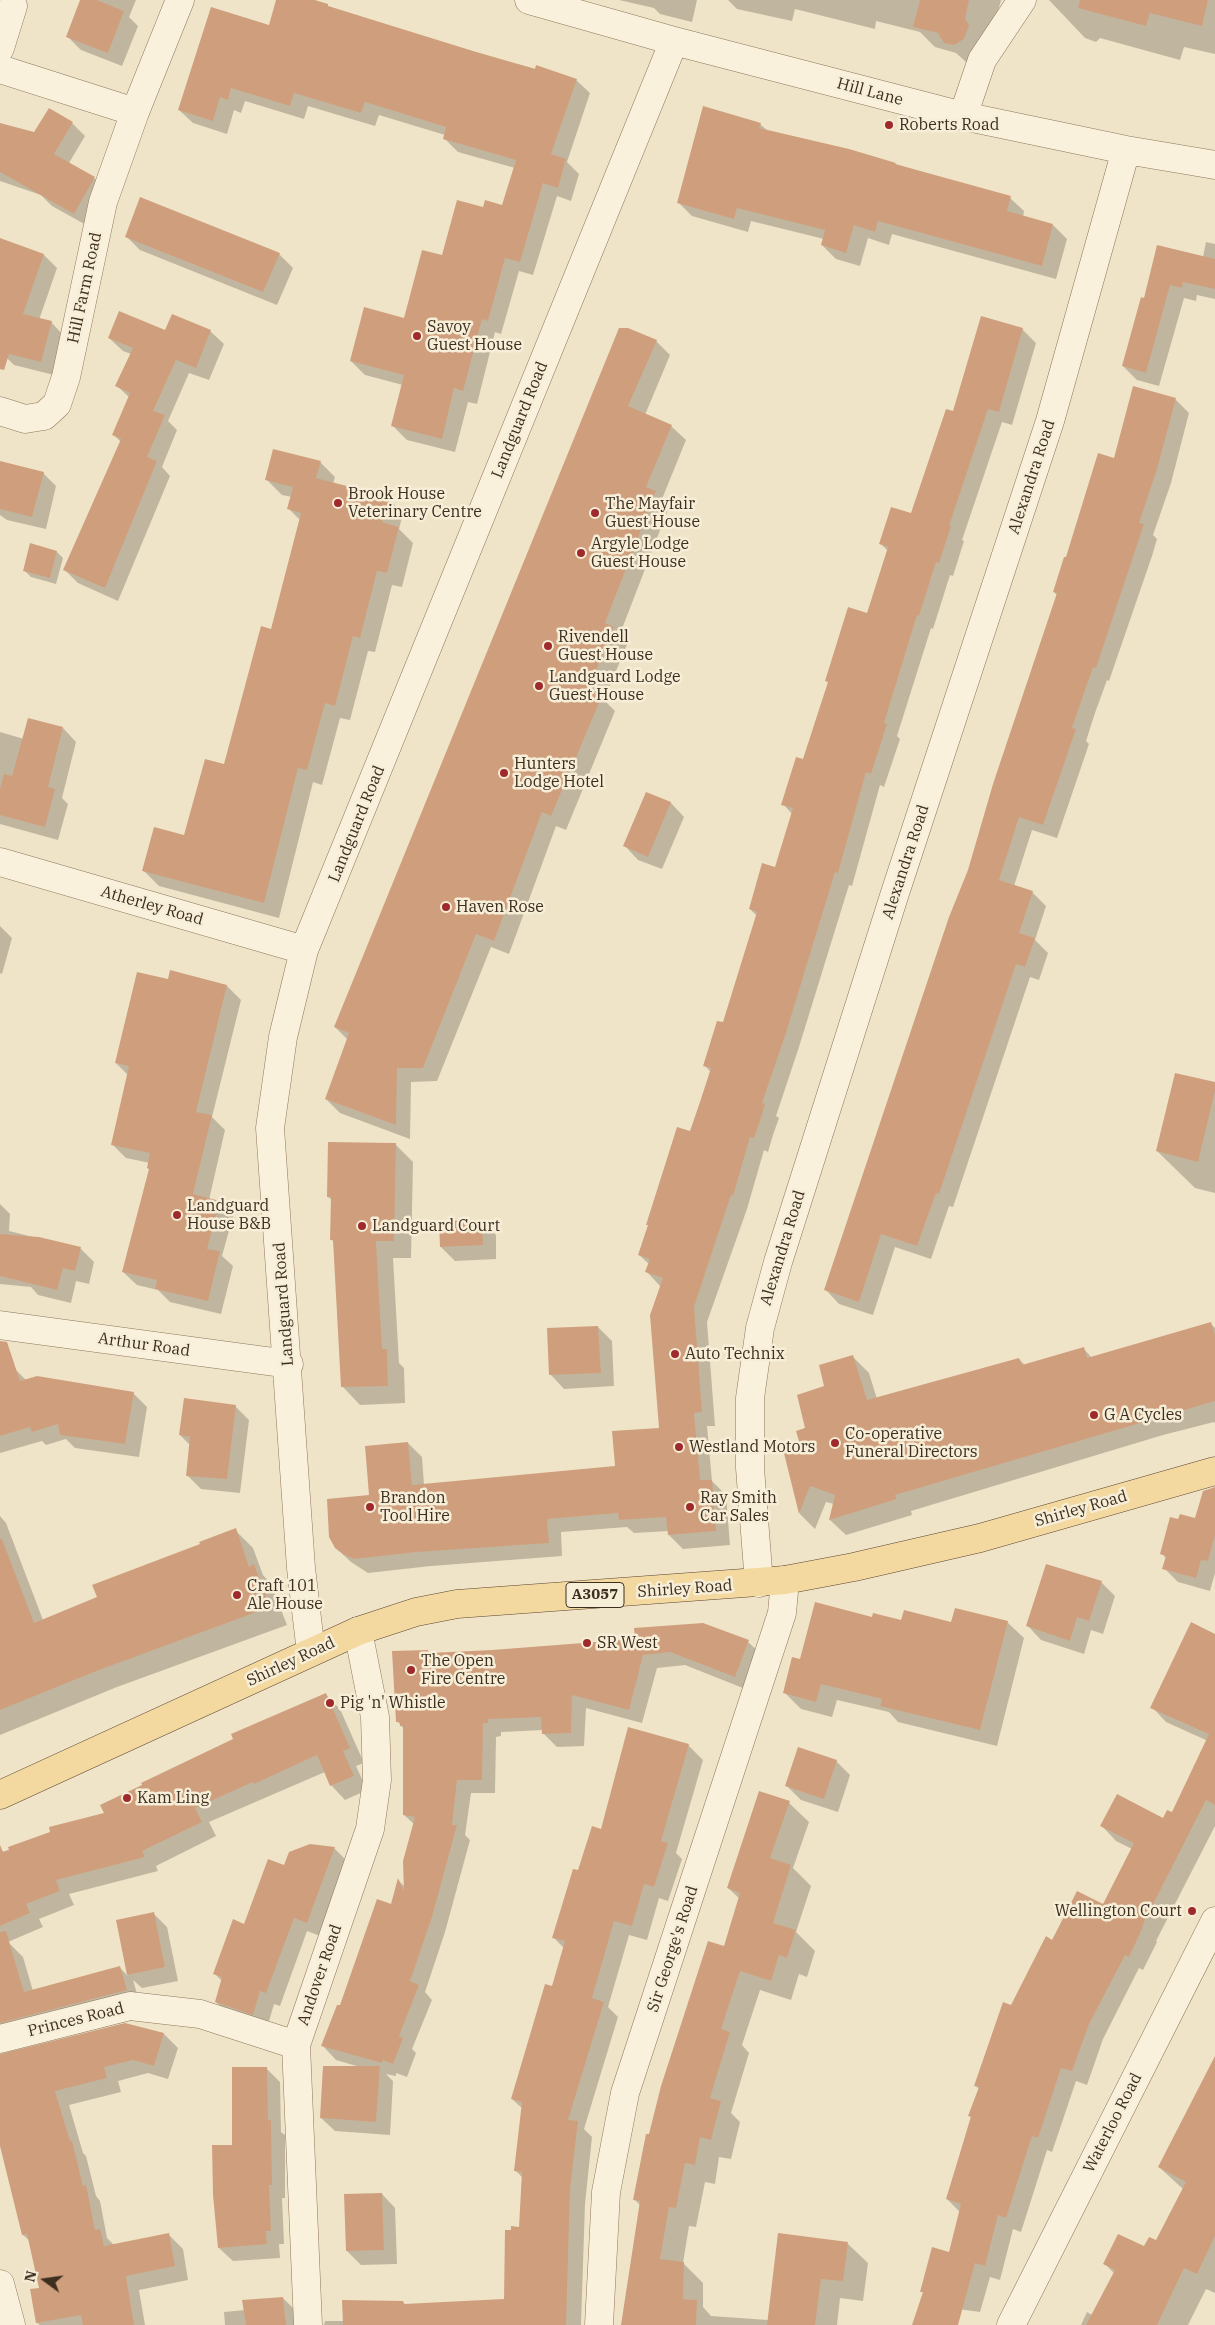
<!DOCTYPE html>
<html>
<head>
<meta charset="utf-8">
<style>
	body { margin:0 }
	#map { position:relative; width:1215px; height:2325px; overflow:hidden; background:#f0e4c8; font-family:"IBM Plex Serif",serif }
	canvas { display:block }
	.north { position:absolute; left:20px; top:2255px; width:50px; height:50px; -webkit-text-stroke:4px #f7eed8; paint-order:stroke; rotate:284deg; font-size:14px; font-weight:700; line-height:20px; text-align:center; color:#3d2e20 }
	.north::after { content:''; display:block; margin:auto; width:18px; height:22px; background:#3d2e20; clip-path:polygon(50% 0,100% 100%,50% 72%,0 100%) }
</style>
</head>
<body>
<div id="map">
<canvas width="1215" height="2325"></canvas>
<div class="north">N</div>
</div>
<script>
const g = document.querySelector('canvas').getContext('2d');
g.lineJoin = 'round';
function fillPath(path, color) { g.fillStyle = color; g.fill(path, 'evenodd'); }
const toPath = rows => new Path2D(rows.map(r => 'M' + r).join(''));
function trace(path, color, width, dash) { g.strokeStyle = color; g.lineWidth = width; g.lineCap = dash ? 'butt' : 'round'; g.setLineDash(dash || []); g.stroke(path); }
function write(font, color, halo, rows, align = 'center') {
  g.font = font + ' "IBM Plex Serif",serif'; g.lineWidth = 5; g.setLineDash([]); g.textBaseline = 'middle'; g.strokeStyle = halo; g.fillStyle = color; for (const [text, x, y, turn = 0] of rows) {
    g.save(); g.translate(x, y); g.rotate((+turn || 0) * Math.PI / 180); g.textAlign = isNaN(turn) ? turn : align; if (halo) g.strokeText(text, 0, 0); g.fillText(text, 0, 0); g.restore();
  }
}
const shadow = toPath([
	[82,0,136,0,129,17,138,26,122,66,81,50,67,36],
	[278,0,308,0,473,52,576,80,590,93,567,162,579,174,571,201,557,196,533,275,519,271,501,334,495,332,477,404,468,402,455,452,407,440,393,426,403,385,365,375,351,361,405,319,484,208,503,207,515,168,458,152,444,138,445,135,379,115,375,126,308,106,304,119,245,101,241,113,234,110,227,134,193,123,179,110,270,26],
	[619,0,697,0,692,22,660,14,654,8],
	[728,0,1001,0,985,60,967,63,956,53,935,47,920,32,876,21,875,29,795,9,792,21,737,9],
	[1049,0,1215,0,1215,54,1184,47,1180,60,1100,38,1096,42,1085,38],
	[72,123,85,136,69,163,94,178,108,191,88,226,52,206,41,195,0,181,0,124,35,134],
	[760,124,769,132,895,164,1010,198,1024,211,1023,217,1053,225,1067,239,1056,279,892,234,889,245,868,238,860,266,836,259,822,245,824,239,751,221,748,232,692,216,678,202],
	[126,236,279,254,293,268,277,305,140,250],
	[1206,242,1215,244,1215,299,1197,295,1196,301,1184,298,1159,386,1137,380,1123,366,1145,300,1203,257],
	[19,246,44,255,57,268,39,320,51,322,64,336,54,375,14,365,0,351,0,285],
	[1022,329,1036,343,1012,425,1002,422,962,540,964,541,953,576,950,575,933,629,931,628,897,736,900,739,884,787,880,785,852,886,849,885,799,1047,776,1116,779,1118,773,1135,768,1152,764,1150,747,1209,707,1322,715,1426,707,1426,712,1481,726,1495,730,1545,683,1549,669,1535,669,1531,634,1533,627,1527,561,1532,562,1556,431,1566,368,1573,351,1562,336,1548,408,1443,422,1457,424,1485,616,1467,661,1429,660,1286,647,1272,649,1264,639,1255,691,1133,711,1072,705,1066,724,1024,757,916,750,909,776,869,793,815,783,804,803,761,829,683,826,680,868,614,888,551,880,543,911,515,954,413],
	[210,331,224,344,209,380,189,373,168,421,177,430,162,467,170,476,118,601,78,583,65,570,121,442,114,435,130,398,117,386,131,354,123,351,109,338],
	[656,341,670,355,645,415,671,426,686,440,662,499,669,507,620,634,628,642,604,700,615,711,566,830,556,826,509,954,491,947,437,1081,411,1082,410,1139,340,1113,326,1099,348,1040,335,1027],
	[1175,399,1189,413,1171,483,1153,535,1157,539,1152,556,1109,681,1107,680,1095,713,1086,741,1089,744,1057,838,1032,830,1014,886,1032,892,1046,906,1035,940,1048,953,1039,980,1030,977,953,1207,949,1206,931,1259,895,1247,873,1315,839,1304,826,1290,969,870,1057,595,1054,592,1067,559,1114,460],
	[320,462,335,477,333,484,388,498,403,513,399,529,413,543,402,587,392,585,375,652,368,651,350,720,340,718,322,785,313,782,279,918,159,886,144,871,185,837,225,766,272,630,301,521,289,509,292,497,282,495,267,480],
	[0,463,43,473,56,486,46,529,7,520,0,515],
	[57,552,63,558,56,584,31,577,24,570],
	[63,728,76,742,62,798,68,804,58,840,0,824,0,732,24,739],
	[647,793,671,803,684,817,662,869,638,860,625,846],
	[0,926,12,938,2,974,0,973],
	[171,972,227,986,241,1000,212,1117,225,1130,209,1200,219,1202,233,1216,222,1256,233,1266,221,1314,170,1302,158,1290,137,1285,123,1272,150,1170,150,1163,126,1158,112,1144,128,1075,116,1063,168,981],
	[1215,1083,1215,1193,1195,1188,1157,1151],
	[395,1144,413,1162,411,1258,393,1258,399,1363,404,1368,405,1403,360,1405,343,1387,334,1243,332,1240,332,1200,328,1197],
	[0,1204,10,1214,9,1231,81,1249,94,1262,89,1284,76,1281,71,1303,38,1295,31,1287,0,1284],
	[482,1221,496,1235,496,1259,455,1261,441,1247],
	[1211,1324,1215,1328,1215,1423,1214,1422,1163,1435,911,1511,912,1515,846,1535,830,1520,834,1504,826,1502,815,1529,800,1514,784,1446,800,1442,825,1387,853,1357,869,1373,877,1399,1019,1359,1025,1365,1083,1348,1092,1358],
	[598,1327,612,1341,614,1386,564,1389,551,1375],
	[15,1369,27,1381,133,1393,147,1407,139,1457,75,1448,66,1439,46,1445,42,1441,0,1453,0,1373],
	[235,1406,249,1420,240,1493,201,1489,188,1476,190,1445,180,1435],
	[1215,1512,1215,1573,1210,1591,1178,1582,1164,1568,1167,1559,1161,1553,1179,1521,1196,1520],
	[0,1516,6,1523,43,1620,98,1598,235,1530,253,1548,263,1575,271,1584,287,1625,117,1687,0,1735],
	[1101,1582,1115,1596,1103,1634,1091,1630,1084,1654,1041,1640,1028,1626],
	[873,1619,952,1624,1007,1622,1024,1638,997,1746,898,1722,889,1712,837,1700,832,1717,801,1709,784,1692,800,1660],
	[1215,1635,1215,1826,1156,1941,1157,1942,1143,1970,1139,1968,1103,2039,1087,2085,1076,2081,1052,2152,1047,2150,1021,2232,1013,2229,1000,2280,990,2277,980,2312,936,2306,922,2291,949,2253,960,2212,947,2199,979,2089,975,2085,1012,2006,1053,1941,1104,1906,1132,1849,1116,1841,1102,1826,1163,1820,1172,1814,1208,1741,1166,1722,1152,1707],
	[748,1642,762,1655,748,1690,685,1665,657,1668,642,1723,586,1708,584,1746,557,1747,543,1733,543,1730,501,1732,501,1736,496,1737,495,1793,471,1793,465,1835,470,1840,445,1932,425,1992,432,2000,412,2049,416,2053,407,2077,396,2073,396,2076,386,2074,393,2081,390,2135,335,2131,321,2118,360,2067,336,2060,323,2046,392,1905,399,1881,405,1887,414,1824,404,1815,404,1729,397,1721,428,1651,431,1654],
	[326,1695,340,1709,364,1763,356,1766,367,1790,345,1800,331,1785,325,1772,209,1822,216,1836,156,1866,158,1871,69,1894,74,1905,39,1919,43,1927,8,1942,23,1957,33,1991,120,1968,128,1976,117,1921,154,1914,167,1927,178,1981,142,1988,133,1980,140,2004,0,2048,0,1853,105,1814],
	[688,1745,703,1760,676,1853,682,1859,668,1901,659,1898,647,1940,629,1935,608,2007,618,2017,584,2129,592,2137,585,2204,581,2325,324,2325,325,2321,344,2321,403,2302,406,2305,505,2300,521,2228,523,2178,516,2171,523,2109,512,2099,553,1987,564,1948,553,1937,579,1872,602,1830],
	[836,1761,850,1775,838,1812,801,1800,787,1786],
	[789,1803,809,1822,793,1868,811,1886,796,1932,815,1951,807,1977,799,1974,791,2000,760,1990,742,2045,749,2053,731,2113,740,2122,731,2159,719,2157,715,2184,705,2182,696,2227,689,2226,683,2263,703,2283,703,2307,711,2316,768,2320,848,2244,868,2263,863,2301,840,2298,837,2325,622,2325,641,2206,635,2200,650,2136,725,1948,740,1899,728,1888],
	[310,1846,335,1849,348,1862,320,1936,307,1931,280,2006,274,2004,267,2028,230,2016,216,2002,222,1981,215,1974,285,1866],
	[164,2034,178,2048,168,2079,148,2073,118,2081,121,2092,69,2105,83,2153,86,2156,96,2196,100,2201,107,2238,114,2245,168,2234,183,2249,188,2280,139,2290,145,2325,40,2325,37,2323,40,2289,30,2241,23,2235,0,2137,0,2055],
	[1215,2058,1215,2293,1206,2289,1188,2325,1081,2325,1087,2312,1092,2315,1115,2274,1105,2264,1156,2242,1183,2189,1159,2167],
	[266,2068,280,2082,281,2132,285,2135,285,2198,282,2198,284,2244,279,2244,280,2258,233,2261,219,2248,233,2146],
	[382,2194,395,2208,397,2264,361,2265,347,2251],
	[283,2298,298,2313,299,2325,225,2325,224,2312,245,2310]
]);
const building = toPath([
	[80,0,97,0,124,11,108,53,66,37],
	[276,0,315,0,328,4,328,6,473,51,535,69,536,65,577,79,551,154,566,159,558,188,543,183,520,262,505,258,488,321,482,319,463,391,454,388,442,439,391,426,404,375,350,361,364,307,404,318,422,250,442,255,457,200,483,207,485,200,502,205,516,160,443,139,446,127,365,102,361,113,294,93,290,106,231,88,228,100,220,97,213,121,178,110,211,7,269,25],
	[920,0,969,0,965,19,969,25,964,39,954,45,944,43,938,33,913,27],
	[1080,0,1208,0,1202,26,1150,13,1146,26,1078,8],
	[703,106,761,123,759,128,849,149,896,163,895,164,1011,196,1007,211,1053,224,1042,266,878,221,875,232,854,225,846,253,821,245,825,230,737,208,734,219,677,203],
	[49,108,73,122,54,154,95,177,74,214,0,172,0,123,34,132],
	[140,197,280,253,263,292,125,237],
	[0,238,44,254,23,314,52,321,41,362,9,354,4,370,0,369],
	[1157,245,1215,259,1215,289,1183,282,1182,288,1170,285,1146,373,1122,366,1141,297,1144,298],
	[119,311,165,330,172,314,211,330,196,368,176,360,153,411,165,415,147,457,157,461,105,588,63,570,121,439,112,435,130,393,115,386,133,348,108,338],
	[981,316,1023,328,999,412,988,409,949,526,951,526,939,563,936,562,919,616,917,615,884,723,887,724,871,774,866,772,838,873,835,872,786,1033,762,1103,765,1104,760,1121,754,1138,750,1137,733,1196,731,1195,694,1307,702,1412,694,1413,700,1480,712,1480,716,1531,668,1535,666,1517,619,1520,618,1513,547,1519,549,1543,417,1552,354,1559,343,1554,335,1548,329,1537,327,1499,369,1495,365,1446,408,1442,412,1485,615,1466,612,1431,659,1428,650,1315,663,1278,645,1272,650,1259,638,1255,648,1225,646,1225,677,1127,690,1131,700,1102,711,1068,703,1066,717,1021,723,1022,757,912,749,909,762,863,775,867,793,808,781,805,796,757,803,759,814,725,828,682,825,681,848,607,867,613,888,547,879,544,891,507,911,513,946,409,953,411],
	[619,328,628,328,657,340,628,406,672,425,646,487,656,491,605,623,614,627,588,690,602,696,551,816,542,812,494,941,476,934,423,1068,397,1068,396,1125,325,1099,349,1033,334,1027],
	[1133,386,1176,398,1157,469,1139,523,1144,524,1096,668,1093,667,1082,699,1072,728,1076,729,1043,825,1019,817,999,880,1033,891,1019,933,1035,938,1025,967,1016,964,939,1194,936,1193,917,1246,881,1234,859,1302,824,1290,949,917,968,870,993,784,1057,593,1053,592,1064,557,1066,557,1098,453,1114,458],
	[273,449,321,461,316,478,389,497,382,522,399,527,387,573,377,571,360,638,353,636,335,706,325,703,307,770,298,768,264,903,142,871,154,827,184,835,205,759,224,764,261,626,271,629,301,513,287,509,293,487,265,480],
	[0,461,44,472,32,517,0,509],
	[30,543,57,551,50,578,23,571],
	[28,718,63,727,48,787,55,789,45,827,0,815,0,789,4,774,12,776],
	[646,792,671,802,648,857,623,846],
	[170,970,227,985,196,1112,212,1115,193,1194,220,1201,207,1249,220,1251,208,1301,155,1289,157,1280,122,1272,149,1169,147,1168,150,1153,111,1145,129,1066,115,1063,137,972,168,979],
	[1175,1073,1215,1082,1215,1091,1198,1162,1156,1151],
	[328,1142,396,1143,394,1241,376,1241,382,1349,387,1349,388,1386,341,1387,333,1240,330,1240,331,1197,327,1197],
	[482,1220,483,1245,440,1247,439,1221],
	[0,1234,39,1237,81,1247,75,1271,63,1268,57,1290,0,1276],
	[1211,1322,1215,1335,1215,1401,895,1495,897,1499,829,1520,835,1495,810,1486,799,1514,782,1445,799,1441,796,1431,805,1428,797,1395,824,1386,819,1365,853,1355,867,1400,1019,1358,1022,1365,1084,1347,1087,1358],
	[598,1326,601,1373,549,1375,547,1328],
	[0,1341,7,1342,20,1381,37,1376,134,1392,125,1444,60,1435,58,1424,32,1432,30,1427,0,1436],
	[184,1398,236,1405,227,1479,186,1476,190,1437,179,1435],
	[1215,1487,1215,1535,1208,1561,1201,1560,1196,1578,1162,1569,1166,1556,1160,1554,1170,1517,1178,1519,1180,1514,1195,1518,1203,1491],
	[236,1528,249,1567,254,1564,270,1607,99,1670,0,1710,0,1539,2,1539,34,1623,97,1597,92,1585,200,1544,199,1542],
	[1046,1564,1102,1581,1089,1621,1077,1617,1070,1641,1026,1626],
	[815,1602,872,1617,873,1613,901,1620,904,1610,951,1622,955,1608,1008,1621,980,1730,880,1706,882,1699,821,1684,816,1702,783,1693,792,1657,800,1659],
	[1191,1622,1215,1634,1215,1805,1206,1800,1142,1926,1143,1927,1129,1957,1125,1955,1089,2024,1072,2071,1061,2068,1038,2138,1032,2136,1006,2218,998,2215,985,2266,975,2263,958,2325,912,2325,923,2292,920,2292,932,2247,949,2252,961,2204,946,2199,971,2117,968,2116,979,2087,974,2086,1003,2002,1011,2005,1046,1936,1052,1940,1077,1891,1103,1904,1134,1843,1100,1826,1117,1794,1163,1818,1167,1810,1172,1812,1209,1734,1150,1708],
	[703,1623,749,1640,735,1677,670,1652,643,1655,629,1710,572,1695,571,1733,542,1734,541,1717,488,1719,488,1723,483,1723,482,1780,457,1780,452,1825,457,1825,432,1917,410,1981,419,1985,399,2036,403,2038,393,2064,383,2060,382,2063,321,2046,337,2005,340,2005,377,1899,391,1904,398,1878,404,1892,403,1861,415,1817,403,1815,403,1726,400,1726,400,1722,396,1722,392,1651,428,1650,429,1653,492,1650,635,1639,634,1628],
	[326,1693,350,1748,343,1751,354,1776,330,1786,317,1755,254,1784,253,1782,195,1808,202,1822,142,1851,145,1857,56,1880,60,1891,26,1904,30,1913,0,1926,0,1845,3,1852,9,1850,8,1847,50,1832,49,1827,104,1813,100,1805,142,1785,141,1783,233,1739,231,1734],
	[628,1727,689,1744,661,1841,668,1843,654,1887,644,1884,632,1926,614,1921,592,1998,604,2002,568,2120,578,2121,570,2189,566,2325,343,2325,342,2300,403,2301,404,2304,504,2299,505,2230,511,2230,511,2226,519,2227,522,2172,514,2171,522,2102,511,2099,545,1984,552,1986,565,1941,552,1938,573,1869,578,1870,592,1826,601,1829],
	[798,1747,837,1760,824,1799,785,1786],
	[759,1791,790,1801,770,1858,791,1865,773,1923,796,1930,787,1958,779,1955,771,1981,740,1971,721,2029,730,2032,710,2098,721,2101,711,2140,700,2137,695,2165,685,2163,676,2208,669,2207,660,2259,684,2262,683,2299,697,2300,696,2325,621,2325,640,2201,633,2200,646,2134,649,2134,661,2086,708,1941,724,1946,740,1893,727,1888],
	[310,1844,335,1847,307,1923,294,1918,266,1993,260,1991,253,2015,215,2002,222,1977,213,1974,233,1919,244,1924,268,1859,284,1865,289,1852],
	[154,1912,165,1967,127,1975,116,1920],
	[6,1931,24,1992,120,1966,127,1990,0,2023,0,1932],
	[125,2023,164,2033,154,2066,133,2060,104,2067,107,2078,55,2091,70,2141,72,2141,83,2186,86,2185,95,2230,100,2229,104,2246,169,2233,175,2266,126,2276,134,2325,83,2325,81,2315,36,2323,30,2289,39,2288,27,2234,22,2235,0,2146,0,2054],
	[1215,2056,1215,2236,1197,2274,1184,2268,1157,2325,1086,2325,1115,2270,1103,2264,1118,2234,1144,2246,1149,2237,1156,2240,1186,2182,1158,2167],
	[323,2066,380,2066,376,2122,320,2118],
	[232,2067,267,2067,268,2120,271,2120,272,2185,269,2185,271,2231,266,2231,267,2244,218,2248,213,2195,212,2145,232,2145],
	[382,2193,384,2250,346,2251,344,2194],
	[778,2233,848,2242,843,2281,821,2279,815,2325,767,2325],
	[283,2297,286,2325,246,2325,242,2300]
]);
const minor = toPath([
	[529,0,674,41,963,116,1126,150,1215,165],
	[0,48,13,6],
	[0,69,135,112],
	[963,116,982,60,1022,0],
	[0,411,25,419,44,416,57,404,66,377,103,202,135,112,180,0],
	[0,862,304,950],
	[0,1325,289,1364],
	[759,1583,750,1468,750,1398,760,1328,778,1262,895,893,1050,421,1126,150],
	[311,1652,301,1568,270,1128,283,1037,304,950,674,41],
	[0,2039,130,2006,200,2014,296,2045],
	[0,2284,11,2325],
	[308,2325,296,2045,370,1829,377,1780,375,1717,358,1631],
	[599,2325,606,2192,625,2093,782,1613,785,1580],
	[1011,2325,1215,1921]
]);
const major = toPath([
	[0,1795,358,1631,416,1612,457,1604,785,1580,854,1567,980,1538,1215,1471]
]);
const markers = [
	[889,125,5,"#9e2a2b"],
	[417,336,5,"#9e2a2b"],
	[338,503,5,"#9e2a2b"],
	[595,513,5,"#9e2a2b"],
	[581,553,5,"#9e2a2b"],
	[548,646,5,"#9e2a2b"],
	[539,686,5,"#9e2a2b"],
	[504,773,5,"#9e2a2b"],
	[446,907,5,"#9e2a2b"],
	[177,1215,5,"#9e2a2b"],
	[362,1226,5,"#9e2a2b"],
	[675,1354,5,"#9e2a2b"],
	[1094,1415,5,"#9e2a2b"],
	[835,1443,5,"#9e2a2b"],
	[679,1447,5,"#9e2a2b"],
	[370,1507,5,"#9e2a2b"],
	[690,1507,5,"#9e2a2b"],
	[237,1595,5,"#9e2a2b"],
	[587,1643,5,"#9e2a2b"],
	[411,1670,5,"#9e2a2b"],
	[330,1703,5,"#9e2a2b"],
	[127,1798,5,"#9e2a2b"],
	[1192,1911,5,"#9e2a2b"]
];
const shields = [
	[595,1595,58]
];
const shieldNames = [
	["A3057",595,1595]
];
const streetNames = [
	["Hill Lane",870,92,15],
	["Hill Farm Road",85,288,-78],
	["Landguard Road",520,420,-68],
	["Alexandra Road",1032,477,-72],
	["Landguard Road",357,824,-68],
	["Alexandra Road",906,862,-72],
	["Atherley Road",152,906,16],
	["Alexandra Road",783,1248,-73],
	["Landguard Road",284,1304,-94],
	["Arthur Road",144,1345,8],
	["Shirley Road",1081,1509,-16],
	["Shirley Road",685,1589,-4],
	["Shirley Road",291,1662,-25],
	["Sir George's Road",673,1949,-72],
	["Andover Road",320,1975,-71],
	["Princes Road",76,2020,-14],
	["Waterloo Road",1113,2123,-63]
];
const poiNames = [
	["Roberts Road",899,125],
	["Savoy",427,327],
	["Guest House",427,345],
	["Brook House",348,494],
	["Veterinary Centre",348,512],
	["The Mayfair",605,504],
	["Guest House",605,522],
	["Argyle Lodge",591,544],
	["Guest House",591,562],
	["Rivendell",558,637],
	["Guest House",558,655],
	["Landguard Lodge",549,677],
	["Guest House",549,695],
	["Hunters",514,764],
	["Lodge Hotel",514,782],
	["Haven Rose",456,907],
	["Landguard",187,1206],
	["House B&B",187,1224],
	["Landguard Court",372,1226],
	["Auto Technix",685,1354],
	["G A Cycles",1104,1415],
	["Co-operative",845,1434],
	["Funeral Directors",845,1452],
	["Westland Motors",689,1447],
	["Brandon",380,1498],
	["Tool Hire",380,1516],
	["Ray Smith",700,1498],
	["Car Sales",700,1516],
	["Craft 101",247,1586],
	["Ale House",247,1604],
	["SR West",597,1643],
	["The Open",421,1661],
	["Fire Centre",421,1679],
	["Pig 'n' Whistle",340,1703],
	["Kam Ling",137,1798],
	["Wellington Court",1182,1911,"right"]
];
fillPath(shadow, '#0003');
fillPath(building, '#cf9f7d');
trace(minor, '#8d765c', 29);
trace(major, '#5b4430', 29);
trace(minor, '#faf1dc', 28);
trace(major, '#f3d9a0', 28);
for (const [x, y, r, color] of markers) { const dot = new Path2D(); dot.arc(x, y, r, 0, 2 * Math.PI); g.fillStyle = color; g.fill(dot); trace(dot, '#f7eed8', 2); }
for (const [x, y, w] of shields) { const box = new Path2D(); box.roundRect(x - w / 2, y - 12.5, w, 25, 4); g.fillStyle = '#f7eed8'; g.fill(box); trace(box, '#3d2e20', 1); }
write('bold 15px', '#3d2e20', null, shieldNames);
write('16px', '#3d2e20', '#f7eed8', streetNames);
write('16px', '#3d2e20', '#f7eed8', poiNames, 'left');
</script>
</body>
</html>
